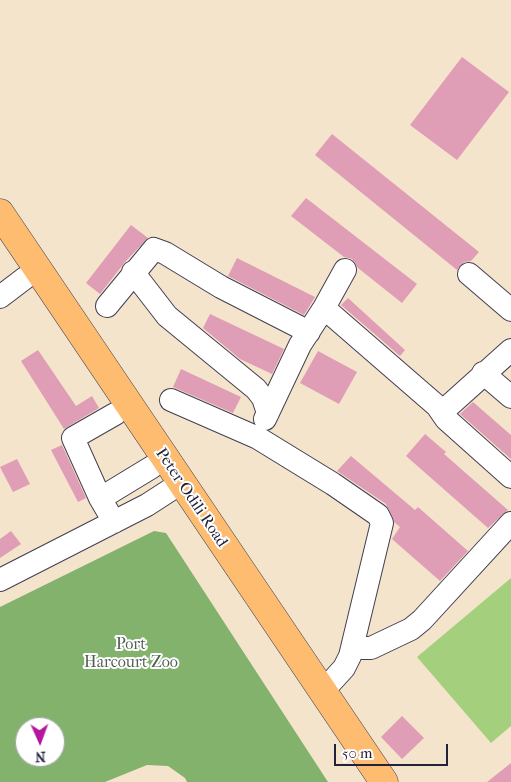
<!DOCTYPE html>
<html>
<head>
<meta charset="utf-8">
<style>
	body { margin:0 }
	#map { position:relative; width:511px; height:782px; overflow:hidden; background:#f5e4cc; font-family:"IM FELL French Canon",serif }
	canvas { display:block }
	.north { position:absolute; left:15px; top:717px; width:50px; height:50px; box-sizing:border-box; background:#fff; border:1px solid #a7a7b1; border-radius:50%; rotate:178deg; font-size:14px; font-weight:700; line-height:20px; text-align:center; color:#22223b }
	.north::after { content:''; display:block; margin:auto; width:18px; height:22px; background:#b5179e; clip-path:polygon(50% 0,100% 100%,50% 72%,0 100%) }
	.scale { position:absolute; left:334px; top:744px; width:114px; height:22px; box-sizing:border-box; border:2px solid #22223b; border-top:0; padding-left:6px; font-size:15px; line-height:18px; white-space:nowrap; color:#22223b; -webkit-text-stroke:4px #fff; paint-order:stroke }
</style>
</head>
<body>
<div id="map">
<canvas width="511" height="782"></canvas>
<div class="north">N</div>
<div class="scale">50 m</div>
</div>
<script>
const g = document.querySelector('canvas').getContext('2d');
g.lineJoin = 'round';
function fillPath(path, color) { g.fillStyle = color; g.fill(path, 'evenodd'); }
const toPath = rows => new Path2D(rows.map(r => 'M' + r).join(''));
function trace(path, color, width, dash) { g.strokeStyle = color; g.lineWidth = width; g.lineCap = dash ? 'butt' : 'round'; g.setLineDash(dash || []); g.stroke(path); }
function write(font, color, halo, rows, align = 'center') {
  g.font = font + ' "IM FELL French Canon",serif'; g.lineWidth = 4; g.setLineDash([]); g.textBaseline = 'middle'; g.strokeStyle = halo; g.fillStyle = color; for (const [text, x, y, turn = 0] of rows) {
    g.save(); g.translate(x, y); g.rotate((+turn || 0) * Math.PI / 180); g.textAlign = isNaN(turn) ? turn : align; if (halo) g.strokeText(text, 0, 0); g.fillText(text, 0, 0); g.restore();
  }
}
const green = toPath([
	[511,578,511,726,491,743,417,657]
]);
const forest = toPath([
	[154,531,166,533,328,782,187,782,185,778,168,766,147,765,105,782,0,782,0,607],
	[25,727,55,727,55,757,25,757]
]);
const building = toPath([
	[462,57,509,92,457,160,410,125],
	[332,134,479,252,471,261,464,262,457,270,315,155],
	[306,198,417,284,402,303,358,268,352,259,344,257,291,216],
	[131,225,148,238,125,262,100,294,86,283],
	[237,258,315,297,304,315,228,276],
	[348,298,405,350,400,356,341,305],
	[210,314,284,349,272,374,240,359,203,328],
	[38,350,76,406,92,396,99,408,64,429,21,361],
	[318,351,357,372,339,404,300,383],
	[181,369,241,397,233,413,173,387],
	[473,402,511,435,511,459,460,414],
	[425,434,446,452,444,454,508,510,488,528,406,456],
	[62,445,86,498,78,502,51,450],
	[351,456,415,510,418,507,468,551,440,581,392,539,400,527,394,522,386,504,337,471],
	[17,459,30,484,13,492,0,467],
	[11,531,21,544,0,558,0,539],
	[402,716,424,738,402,759,381,737],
	[511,763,511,782,487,782]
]);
const minor = toPath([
	[133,272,167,316,256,389,263,398,268,413],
	[469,274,511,310],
	[0,297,25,278],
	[107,306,154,249,165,253,221,287,309,332],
	[324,308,437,406,446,419,511,477],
	[483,373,511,397],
	[171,400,258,438,333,484,378,515,382,523,350,656,344,668,323,691],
	[442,412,511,350],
	[265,419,300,345,324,308,345,270],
	[101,498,152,467],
	[114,522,100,498,73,438,115,414],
	[0,580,147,505,181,483],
	[352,648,371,648,411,629,422,620,511,523]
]);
const major = toPath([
	[0,213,384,782]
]);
const streetNames = [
	["Peter Odili Road",191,498,56]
];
const parkNames = [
	["Port",131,645],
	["Harcourt Zoo",131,663]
];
fillPath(green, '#a4d07d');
fillPath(forest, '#83b26c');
fillPath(building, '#df9db6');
trace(minor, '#423f51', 24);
trace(major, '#423f51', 29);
trace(minor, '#fff', 22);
trace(major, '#febc70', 28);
write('16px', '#22223b', '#fff', streetNames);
write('16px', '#505f52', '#fff', parkNames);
</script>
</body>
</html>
